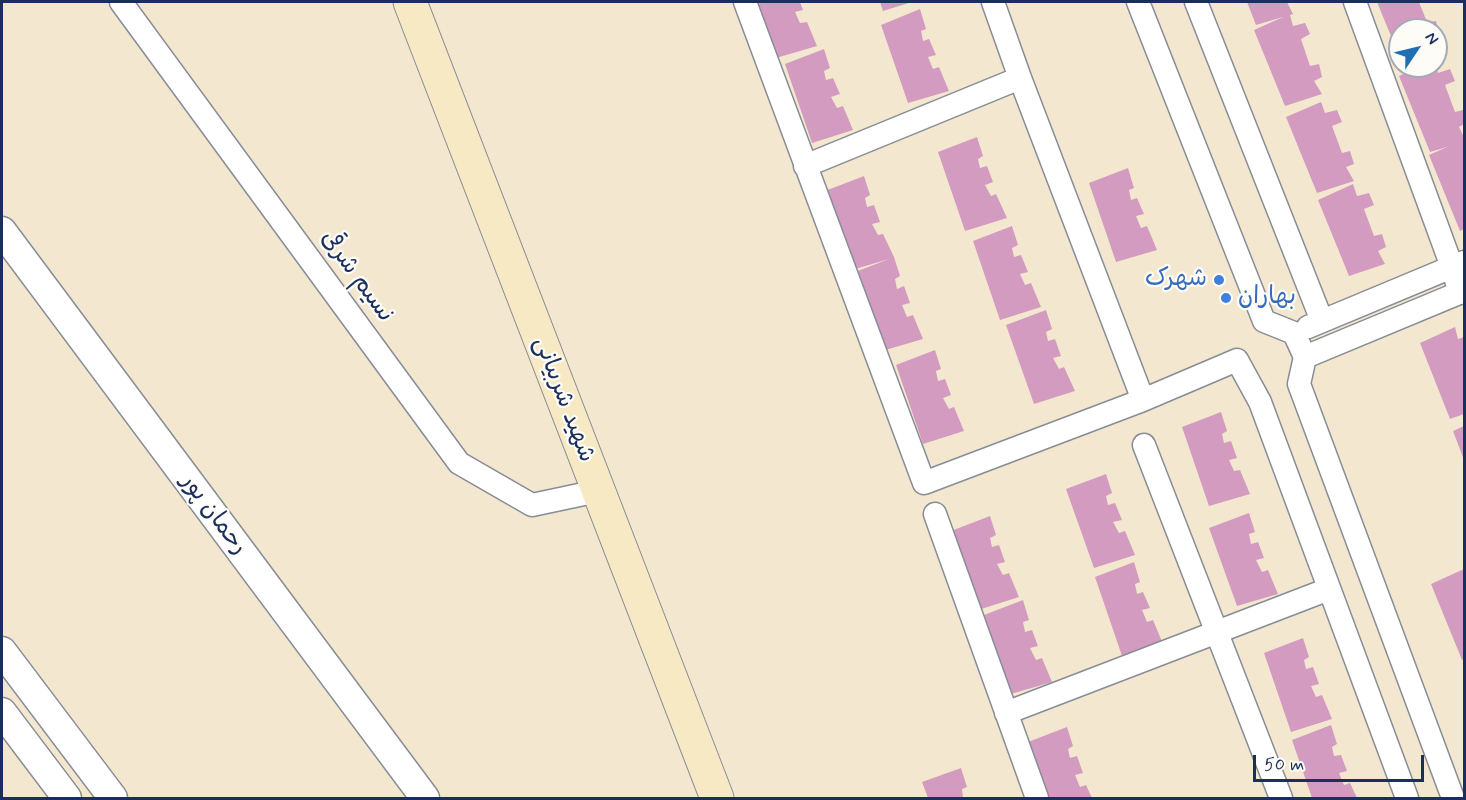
<!DOCTYPE html>
<html>
<head>
<meta charset="utf-8">
<style>
	body { margin:0 }
	#map { position:relative; width:1466px; height:800px; overflow:hidden; background:#f3e8cf; font-family:Mynerve,sans-serif }
	canvas { display:block }
	.frame { position:absolute; inset:0; border:3px solid #1b2f5e; pointer-events:none }
	.north { position:absolute; left:1388px; top:18px; width:60px; height:60px; box-sizing:border-box; background:#fdfcf7; border:2px solid #a3aaba; border-radius:50%; rotate:55deg; font-size:16px; font-weight:700; line-height:24px; text-align:center; color:#1b2f5e }
	.north::after { content:''; display:block; margin:auto; width:21px; height:27px; background:#1f6fb2; clip-path:polygon(50% 0,100% 100%,50% 72%,0 100%) }
	.scale { position:absolute; left:1253px; top:755px; width:171px; height:27px; box-sizing:border-box; border:3px solid #1b2f5e; border-top:0; padding-left:8px; font-size:18px; line-height:21px; white-space:nowrap; color:#1b2f5e; -webkit-text-stroke:4px #fdfcf7; paint-order:stroke }
</style>
</head>
<body>
<div id="map">
<canvas width="1466" height="800"></canvas>
<div class="frame"></div>
<div class="north">N</div>
<div class="scale">50 m</div>
</div>
<script>
const g = document.querySelector('canvas').getContext('2d');
g.lineJoin = 'round';
function fillPath(path, color) { g.fillStyle = color; g.fill(path, 'evenodd'); }
const toPath = rows => new Path2D(rows.map(r => 'M' + r).join(''));
function trace(path, color, width, dash) { g.strokeStyle = color; g.lineWidth = width; g.lineCap = dash ? 'butt' : 'round'; g.setLineDash(dash || []); g.stroke(path); }
function write(font, color, halo, rows, align = 'center') {
  g.font = font + ' Mynerve,"Playpen Sans Arabic",sans-serif'; g.lineWidth = 4.5; g.setLineDash([]); g.textBaseline = 'middle'; g.strokeStyle = halo; g.fillStyle = color; for (const [text, x, y, turn = 0] of rows) {
    g.save(); g.translate(x, y); g.rotate((+turn || 0) * Math.PI / 180); g.textAlign = isNaN(turn) ? turn : align; if (halo) g.strokeText(text, 0, 0); g.fillText(text, 0, 0); g.restore();
  }
}
const building = toPath([
	[756,2,800,2,803,10,795,12,800,23,807,22,817,46,776,58],
	[880,2,912,2,883,11],
	[1247,2,1287,2,1293,14,1290,15,1293,26,1305,23,1310,34,1301,39,1310,66,1319,64,1322,77,1314,81,1322,94,1285,106,1254,30,1283,17,1256,25],
	[1377,2,1419,2,1427,22,1436,21,1439,33,1436,35,1436,30,1400,30,1400,58],
	[920,9,926,29,921,31,923,41,929,39,936,55,928,57,933,69,939,67,949,91,908,103,881,25],
	[824,49,830,68,824,71,826,80,833,78,840,94,831,97,837,108,843,106,853,130,812,143,785,64],
	[1422,66,1436,66,1438,73,1450,69,1455,81,1445,85,1455,112,1463,110,1464,115,1464,124,1459,127,1464,137,1464,229,1460,231,1429,155,1447,147,1430,152,1399,76],
	[1321,102,1325,113,1337,110,1342,122,1332,126,1342,153,1350,151,1354,164,1346,167,1354,181,1317,193,1286,117],
	[977,137,983,156,978,159,980,168,987,166,993,182,985,185,991,196,996,194,1007,218,965,231,938,152],
	[1128,168,1134,188,1129,190,1131,200,1137,198,1144,214,1136,216,1141,228,1147,226,1157,250,1116,262,1089,183],
	[864,176,870,195,865,198,867,207,874,205,880,222,872,224,878,235,883,234,894,257,900,276,895,279,897,289,904,286,910,303,902,305,907,317,913,315,923,339,882,351,855,272,889,259,852,270,825,191],
	[1353,184,1357,196,1369,193,1374,205,1364,209,1374,236,1382,234,1386,247,1378,251,1385,264,1349,276,1318,200],
	[1012,226,1018,245,1012,248,1014,257,1021,255,1028,272,1020,274,1025,285,1031,283,1041,307,1000,320,973,241],
	[1046,310,1052,329,1046,332,1048,341,1055,339,1061,356,1053,358,1059,369,1064,367,1075,391,1034,404,1006,325],
	[1455,327,1458,339,1464,337,1464,414,1450,419,1420,343],
	[935,350,941,369,936,371,938,381,945,379,951,395,943,398,949,409,954,407,964,431,923,444,896,365],
	[1221,412,1227,431,1222,434,1224,443,1231,441,1237,458,1229,460,1234,471,1240,470,1250,494,1209,506,1182,427],
	[1464,426,1464,460,1453,431],
	[1106,474,1112,493,1106,496,1108,505,1115,503,1122,520,1113,522,1119,533,1125,531,1135,555,1094,568,1066,489],
	[1249,513,1255,532,1249,534,1251,544,1258,542,1264,558,1256,560,1262,572,1268,570,1278,594,1237,606,1209,528],
	[990,516,996,535,990,538,992,547,999,545,1005,562,997,564,1003,575,1009,573,1019,597,978,610,951,531],
	[1134,562,1140,582,1135,584,1137,594,1143,592,1150,608,1142,610,1147,622,1153,620,1163,644,1122,656,1095,577],
	[1464,569,1464,659,1462,660,1431,584],
	[1023,600,1029,620,1023,622,1025,632,1032,630,1038,646,1030,648,1036,660,1042,658,1052,682,1011,694,984,615],
	[1303,638,1309,657,1304,660,1306,669,1313,667,1319,684,1311,686,1316,697,1322,695,1332,719,1291,732,1264,653],
	[1331,725,1337,744,1332,747,1334,756,1341,755,1347,771,1339,773,1344,785,1350,783,1357,798,1312,798,1292,740],
	[1067,727,1073,746,1068,749,1070,758,1077,756,1083,773,1075,775,1080,787,1086,785,1092,798,1048,798,1028,742],
	[961,768,967,787,962,789,963,798,928,798,922,782]
]);
const minor = toPath([
	[121,2,459,463,532,505,598,491],
	[745,2,924,483,1143,400,1237,360,1260,402,1407,798],
	[993,2,1020,78,1143,400],
	[1138,2,1264,321,1294,333,1305,357,1299,384,1453,798],
	[1196,2,1322,321],
	[1355,2,1452,267,1460,293],
	[805,166,1020,78],
	[1308,327,1464,262],
	[1305,357,1464,291],
	[1144,445,1281,798],
	[935,514,1037,798],
	[1006,713,1329,589]
]);
const tertiary = toPath([
	[2,231,425,798],
	[2,651,113,798],
	[2,712,67,798]
]);
const secondary = toPath([
	[410,2,717,798]
]);
const markers = [
	[1219,280,6,"#3f7fe0"],
	[1226,298,6,"#3f7fe0"]
];
const streetNames = [
	["نسیم شرقی",356,277,54],
	["شهید شربیانی",563,400,69],
	["رحمان پور",213,515,53]
];
const shopNames = [
	["شهرک",1207,280],
	["بهاران",1238,298,"left"]
];
fillPath(building, '#d49bc0');
trace(minor, '#878c96', 25);
trace(tertiary, '#878c96', 31);
trace(secondary, '#878c96', 35);
trace(minor, '#fff', 22);
trace(tertiary, '#fff', 28);
trace(secondary, '#f7e9c3', 33);
for (const [x, y, r, color] of markers) { const dot = new Path2D(); dot.arc(x, y, r, 0, 2 * Math.PI); g.fillStyle = color; g.fill(dot); trace(dot, '#fdfcf7', 2); }
write('24px', '#1b2f5e', '#fdfcf7', streetNames);
write('24px', '#366cbe', '#fdfcf7', shopNames, 'right');
</script>
</body>
</html>
